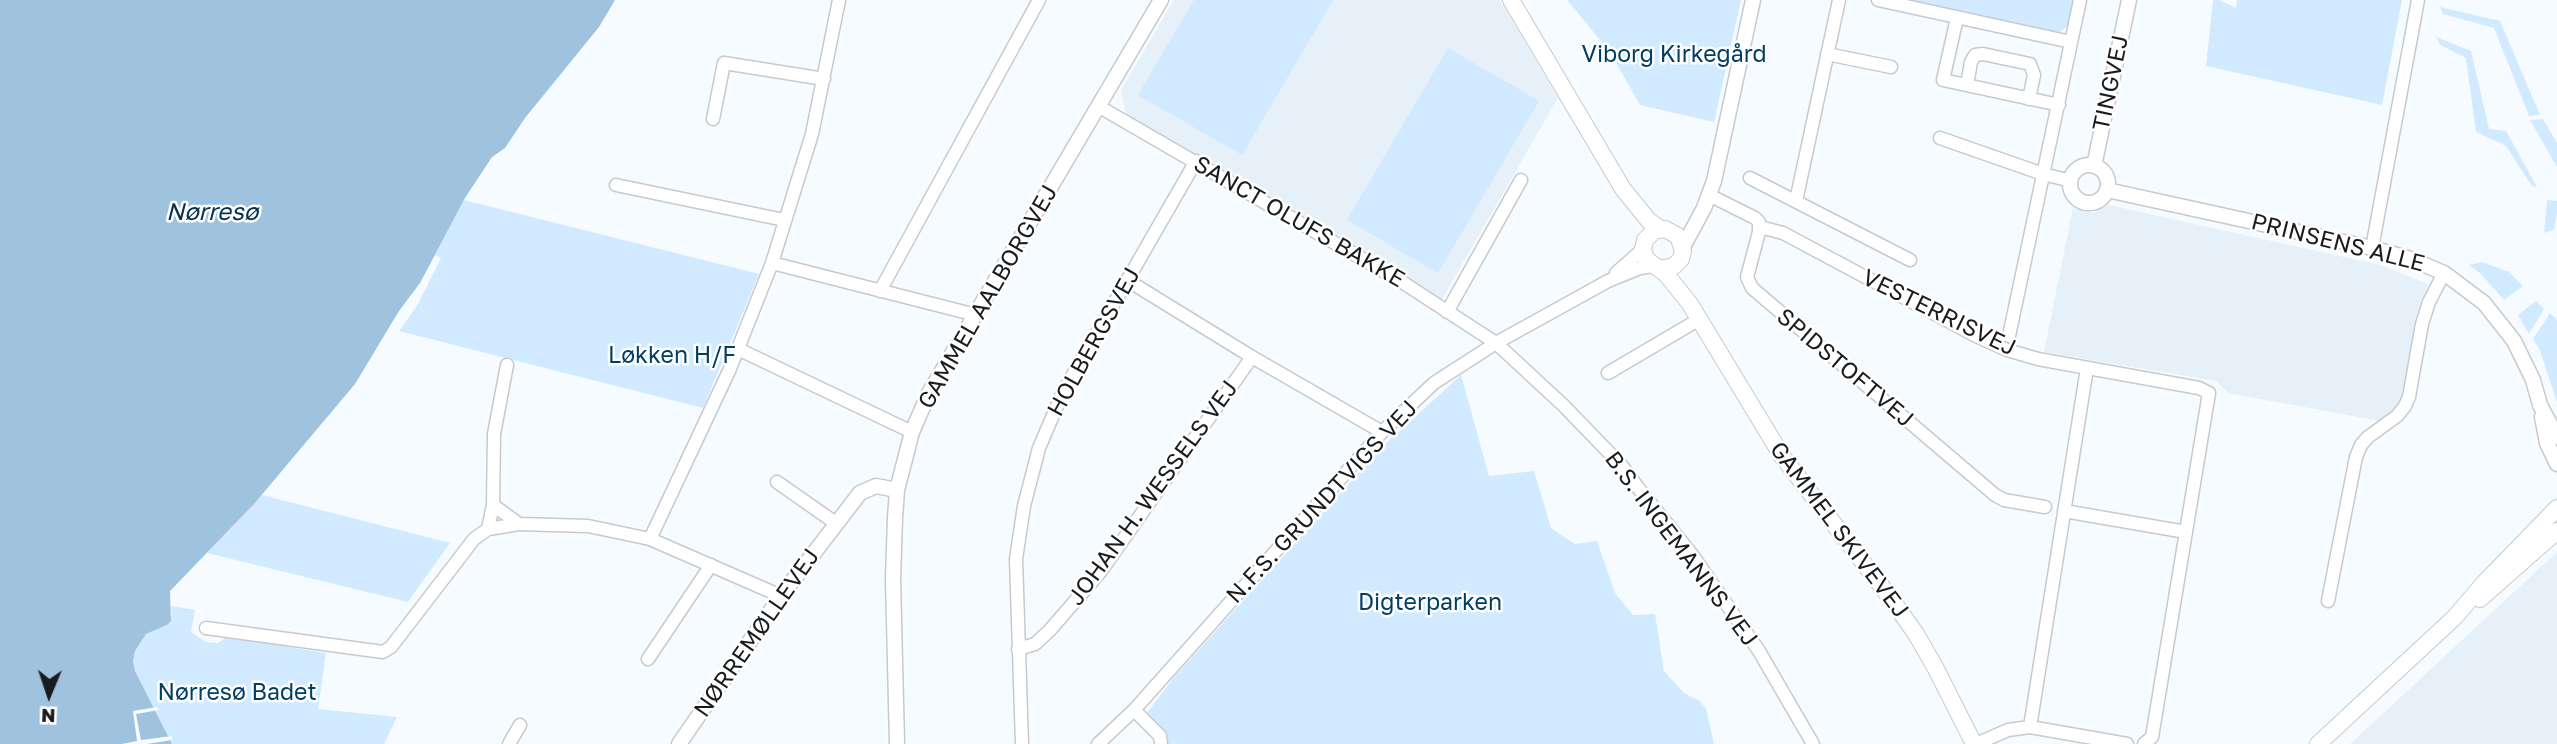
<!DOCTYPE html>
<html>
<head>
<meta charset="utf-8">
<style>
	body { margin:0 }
	#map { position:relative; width:2557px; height:744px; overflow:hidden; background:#f6fbff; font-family:"Golos Text",sans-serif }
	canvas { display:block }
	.north { position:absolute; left:14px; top:660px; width:70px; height:70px; -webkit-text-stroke:5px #fff; paint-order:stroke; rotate:182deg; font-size:19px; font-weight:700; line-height:28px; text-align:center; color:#1a1b1d }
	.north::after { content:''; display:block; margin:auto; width:24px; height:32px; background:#1a1b1d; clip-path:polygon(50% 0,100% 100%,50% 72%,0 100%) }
</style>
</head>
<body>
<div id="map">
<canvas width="2557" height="744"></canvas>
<div class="north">N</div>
</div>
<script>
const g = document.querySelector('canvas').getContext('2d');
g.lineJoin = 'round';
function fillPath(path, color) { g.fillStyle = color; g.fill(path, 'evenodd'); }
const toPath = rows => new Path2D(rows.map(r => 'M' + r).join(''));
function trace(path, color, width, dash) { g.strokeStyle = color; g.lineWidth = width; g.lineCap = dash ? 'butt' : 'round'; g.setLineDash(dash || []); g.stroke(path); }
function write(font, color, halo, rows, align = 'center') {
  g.font = font + ' "Golos Text",sans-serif'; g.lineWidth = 5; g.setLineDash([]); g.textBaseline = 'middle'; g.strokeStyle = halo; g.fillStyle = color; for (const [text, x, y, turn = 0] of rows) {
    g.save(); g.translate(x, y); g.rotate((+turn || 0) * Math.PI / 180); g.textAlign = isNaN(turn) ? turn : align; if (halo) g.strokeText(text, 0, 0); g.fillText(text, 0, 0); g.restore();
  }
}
const built = toPath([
	[1174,0,1500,0,1558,98,1442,299,1126,114,1121,90],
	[2109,205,2380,265,2428,284,2417,312,2401,403,2380,421,2228,393,2216,381,2044,352,2073,208,2093,213],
	[2557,552,2557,744,2350,744]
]);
const green = toPath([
	[1194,0,1333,0,1242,155,1138,95],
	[1567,0,1741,0,1714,122,1640,105,1610,52],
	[1905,0,2074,0,2068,25,2060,32],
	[2213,0,2219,0,2236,8,2237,0,2402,0,2382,105,2206,66],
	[2440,7,2500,21,2540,115,2529,116,2494,28,2443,14],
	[2436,37,2471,51,2489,129,2506,131,2537,187,2532,186,2506,146,2476,132,2466,58,2440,45],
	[1448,48,1539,101,1438,273,1347,220],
	[2543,119,2557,143,2557,167,2530,120],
	[464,200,759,274,703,408,399,331,417,306,441,258,435,255],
	[2547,200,2557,201,2557,213,2554,230,2544,233],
	[2482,262,2509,272,2523,286,2504,300,2480,273,2469,265],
	[2536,301,2544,309,2529,334,2518,315],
	[2550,313,2557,320,2557,402,2539,348,2533,339],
	[1461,375,1489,476,1534,471,1551,528,1575,544,1597,541,1615,593,1633,615,1655,614,1664,671,1684,693,1700,701,1706,709,1714,744,1157,744,1157,740,1139,723,1175,676,1382,447],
	[262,495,450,543,408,602,207,553],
	[171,606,195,610,191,632,206,642,218,643,227,637,326,653,318,709,397,717,384,744,172,744,135,671,133,661,135,651,146,634,167,625,172,615]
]);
const water = toPath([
	[0,0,615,0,599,27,525,118,505,148,492,157,465,198,420,283,399,311,355,384,254,504,170,591,171,621,167,625,146,634,135,651,133,661,135,671,172,744,0,744]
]);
const pier = toPath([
	[157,707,159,710,136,714,141,740,172,736,172,740,147,744,122,744,137,741,133,711]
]);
const minor = toPath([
	[1878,0,2071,42],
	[1957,18,1943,80,2059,105],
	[1827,54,1891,67],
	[1967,85,1971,62,1975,55,1983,54,2030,64,2034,75,2029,99],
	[1098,106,1402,282,1496,343,1564,406,1622,466,1639,489,1693,556,1759,651,1813,744],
	[713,119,724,63,824,79],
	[1940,138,2043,174,2071,181],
	[1750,178,1910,260],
	[616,185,784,220],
	[1709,195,1755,218,1759,222,1759,232,1747,277,1752,288,1995,495,2004,500,2045,507],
	[1796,201,1839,0],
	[1760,227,1783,233,1974,335,2007,350,2038,359,2199,388,2209,393,2152,737,2144,744],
	[2372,248,2418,0],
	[772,263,976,315],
	[1616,273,1643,249],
	[1127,280,1252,357,1382,432],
	[880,291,1039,0],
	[1447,312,1521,180],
	[2009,336,2080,0],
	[738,349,912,432],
	[1608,373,1698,320],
	[777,482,837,524],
	[493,505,519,524],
	[2064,511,2186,532],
	[488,529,493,505,494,434,507,365],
	[650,539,729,371,772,263,812,134,839,0],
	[2328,601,2356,457,2361,445,2368,437,2397,416,2405,406,2409,397,2422,324,2429,302,2444,273],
	[206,628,383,652,391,647,474,539,488,529,519,524,588,526,650,539,781,596],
	[1018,649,1035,644,1050,630,1101,571,1252,357],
	[648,659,711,565],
	[1134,710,1160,736,1161,744],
	[2030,727,2087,368],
	[509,744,520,725],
	[1022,744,1016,559,1024,506,1039,448,1063,392,1196,161],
	[1098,744,1134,710,1382,432,1434,383,1496,343,1608,281,1640,268,1653,266],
	[1976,744,2008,730,2030,727,2127,744]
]);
const tertiary = toPath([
	'2070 184a19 19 0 1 1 38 0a19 19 0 1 1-38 0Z',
	[2094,166,2129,0],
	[2107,190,2372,248,2411,259,2444,273,2484,303,2514,341,2533,380,2540,405,2557,437],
	[1683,247,1704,208,1714,181,1753,0],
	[2542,417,2547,443,2557,464],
	[679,744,781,596,860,493,876,486,897,490],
	[897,744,893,579,895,518,897,490,912,432,929,393,1161,0]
]);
const secondary = toPath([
	[1511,0,1623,189,1649,221,1661,229],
	[1660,269,1674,266,1681,259,1683,251,1678,236,1665,229,1654,231,1645,240,1643,249,1646,259,1666,274,1690,304,1782,456,1892,600,1916,634,1935,667,1974,744],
	[2480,599,2557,531],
	[2318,744,2455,617,2484,583,2557,508]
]);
const parkNames = [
	["Viborg Kirkegård",1674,55],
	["Løkken H/F",672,356],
	["Digterparken",1430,603],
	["Nørresø Badet",237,693]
];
const streetNames = [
	["TINGVEJ",2111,83,-78],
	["SANCT OLUFS BAKKE",1299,222,30],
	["PRINSENS ALLE",2338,243,14],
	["GAMMEL AALBORGVEJ",988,297,-60],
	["VESTERRISVEJ",1939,313,26],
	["HOLBERGSVEJ",1094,342,-61],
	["SPIDSTOFTVEJ",1845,368,40],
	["JOHAN H. WESSELS VEJ",1153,493,-54],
	["N.F.S. GRUNDTVIGS VEJ",1322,502,-47],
	["GAMMEL SKIVEVEJ",1839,530,53],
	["B.S. INGEMANNS VEJ",1681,549,53],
	["NØRREMØLLEVEJ",757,633,-55]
];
const waterNames = [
	["Nørresø",212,212]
];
fillPath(built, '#e5f0f9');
fillPath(green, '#d1eaff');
fillPath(water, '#9fc2de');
fillPath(pier, '#f6fbff');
trace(minor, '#c6cace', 15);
trace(tertiary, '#c6cace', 17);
trace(secondary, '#c6cace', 18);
trace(minor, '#fff', 12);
trace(tertiary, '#fff', 14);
trace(secondary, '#fff', 16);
write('23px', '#003e63', '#fff', parkNames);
write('23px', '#1a1b1d', '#fff', streetNames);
write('italic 24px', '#05324e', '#fff', waterNames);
</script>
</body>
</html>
